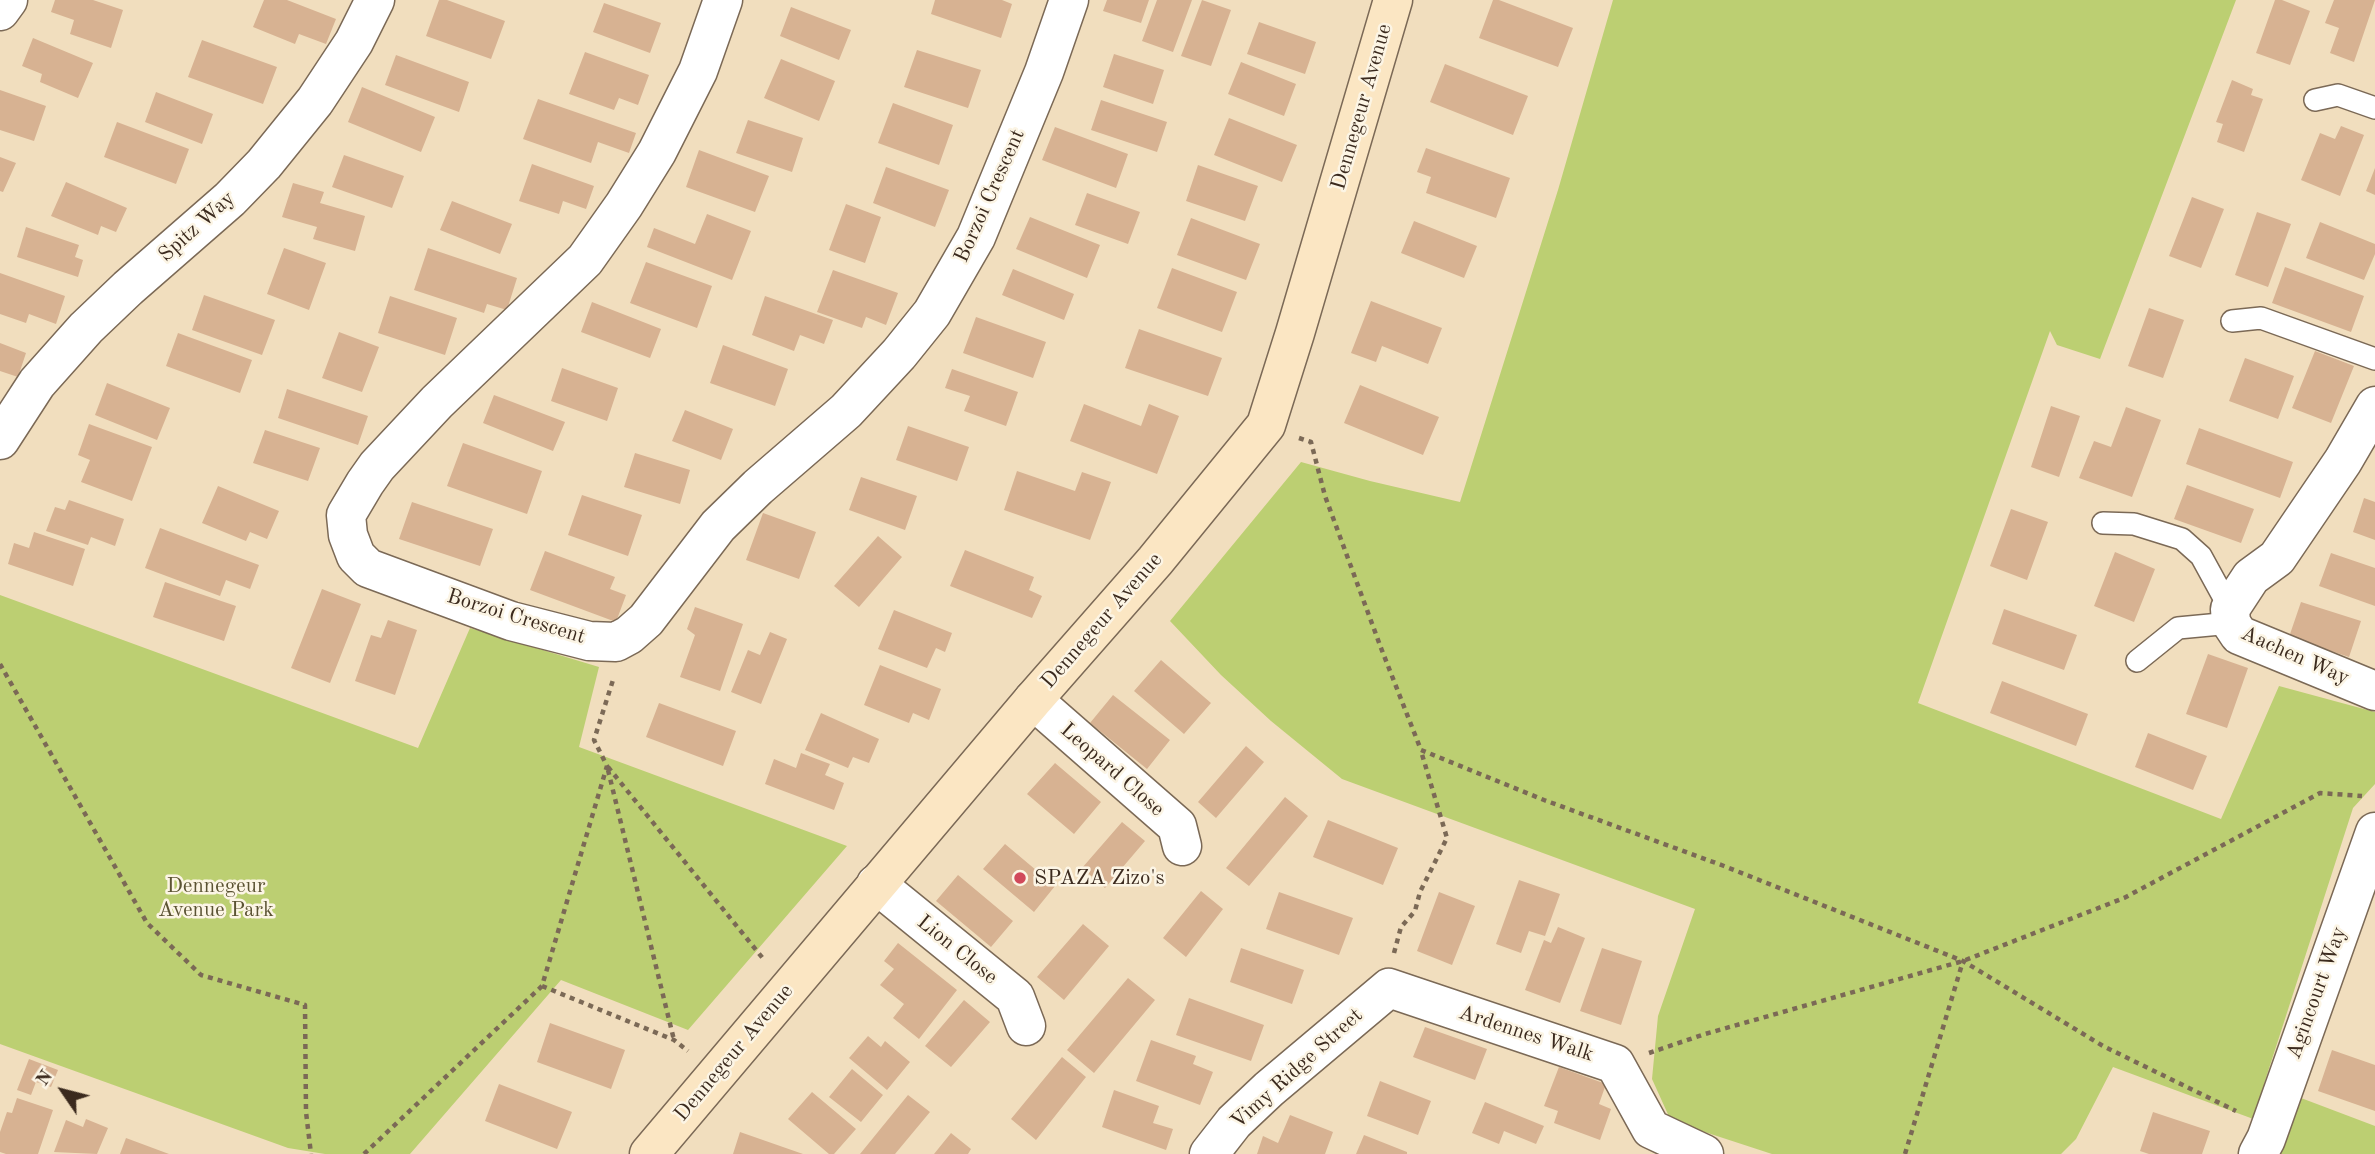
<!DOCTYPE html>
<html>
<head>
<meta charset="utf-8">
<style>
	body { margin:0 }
	#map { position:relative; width:2375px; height:1154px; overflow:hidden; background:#f1debe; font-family:"Old Standard TT",serif }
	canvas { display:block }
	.north { position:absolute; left:28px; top:1056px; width:70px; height:70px; -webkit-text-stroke:5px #fcf5e5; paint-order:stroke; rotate:305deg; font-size:19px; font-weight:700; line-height:28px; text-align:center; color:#3b2a1e }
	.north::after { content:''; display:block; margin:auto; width:24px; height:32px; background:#3b2a1e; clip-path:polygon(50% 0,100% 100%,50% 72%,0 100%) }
</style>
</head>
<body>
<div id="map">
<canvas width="2375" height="1154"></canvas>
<div class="north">N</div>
</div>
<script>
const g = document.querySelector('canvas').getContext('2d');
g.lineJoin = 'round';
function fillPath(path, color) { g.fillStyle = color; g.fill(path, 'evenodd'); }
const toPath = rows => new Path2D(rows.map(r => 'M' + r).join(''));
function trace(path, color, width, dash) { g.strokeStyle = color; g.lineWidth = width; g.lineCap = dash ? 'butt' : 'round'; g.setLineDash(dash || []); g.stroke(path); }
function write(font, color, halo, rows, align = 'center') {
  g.font = font + ' "Old Standard TT",serif'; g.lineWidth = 5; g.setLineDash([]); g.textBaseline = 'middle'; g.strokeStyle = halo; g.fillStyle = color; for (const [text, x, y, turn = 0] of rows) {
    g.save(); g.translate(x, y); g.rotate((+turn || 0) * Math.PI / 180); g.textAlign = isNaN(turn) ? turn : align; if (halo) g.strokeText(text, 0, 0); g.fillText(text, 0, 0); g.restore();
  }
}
const green = toPath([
	[1613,0,2236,0,2100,359,2057,345,2050,331,1918,703,2221,819,2279,686,2375,712,2375,784,2353,808,2264,1084,2375,1126,2375,1154,2277,1154,2283,1130,2113,1067,2076,1139,2061,1154,1772,1154,1671,1121,1652,1079,1658,1016,1695,909,1342,779,1271,721,1221,675,1170,621,1301,462,1370,481,1460,502,1558,190],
	[0,595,418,748,470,628,599,667,579,747,847,846,688,1030,561,980,410,1154,325,1154,288,1148,0,1044]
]);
const building = toPath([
	[55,0,93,0,123,10,111,48,70,34,74,20,51,12],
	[264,0,287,0,336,19,326,44,299,34,295,44,253,27],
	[439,0,447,0,505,21,491,59,426,36],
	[935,0,1002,0,1012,4,1001,38,931,14],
	[1107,0,1149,0,1141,23,1103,11],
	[1157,0,1192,0,1173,52,1142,41],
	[1202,0,1231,10,1211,66,1181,56],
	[1493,0,1499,0,1573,28,1558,67,1479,38],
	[2275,0,2282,0,2310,11,2290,65,2256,53],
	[2334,0,2375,0,2354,62,2330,53,2339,28,2325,23],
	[604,3,661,23,650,53,593,32],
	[791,7,851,30,839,60,780,36],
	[1259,22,1316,42,1305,74,1247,54],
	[33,38,93,63,78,98,40,82,42,74,22,66],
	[202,40,277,67,263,104,188,77],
	[917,50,981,70,968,108,904,87],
	[585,52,649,75,638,105,619,98,614,110,569,94],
	[1114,54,1164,70,1153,104,1103,87],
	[396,55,469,82,459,112,385,85],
	[781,59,835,81,819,121,764,98],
	[1241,62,1296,84,1284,116,1228,94],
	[1445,64,1528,96,1513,135,1430,102],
	[2232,80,2253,89,2251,95,2263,99,2244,152,2217,142,2223,124,2216,122],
	[362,87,435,117,421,152,348,122],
	[0,90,46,106,34,141,0,130],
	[156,92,213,114,202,144,145,122],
	[538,99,636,133,629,153,598,142,591,163,523,139],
	[1101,100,1167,122,1157,152,1091,130],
	[893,103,953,125,939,165,878,143],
	[1229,118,1297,145,1282,182,1214,155],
	[748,120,803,138,792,172,736,153],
	[117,122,189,149,176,184,104,157],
	[2341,126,2364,135,2340,196,2301,180,2320,133,2335,139],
	[1055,127,1128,154,1116,188,1042,160],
	[1426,148,1510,178,1496,218,1426,193,1431,177,1417,172],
	[699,150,769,176,755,212,686,187],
	[344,155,404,176,392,208,332,187],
	[0,157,16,163,3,192,0,191],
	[532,164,594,186,586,209,563,201,559,214,519,201],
	[1198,165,1258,186,1245,221,1186,201],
	[886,167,949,190,935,227,873,203],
	[2375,168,2375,195,2366,191],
	[66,182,127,208,116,232,101,226,98,235,51,216],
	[293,183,324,192,320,203,365,216,355,251,313,239,317,227,282,217],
	[1087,193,1140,212,1128,244,1075,225],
	[2192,197,2224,209,2201,268,2169,256],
	[452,201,512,224,500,254,440,230],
	[846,204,881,217,865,263,829,250],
	[2257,212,2291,224,2268,287,2235,275],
	[707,214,751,231,732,280,647,247,654,228,695,244],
	[1030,217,1100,245,1087,278,1016,249],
	[1191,218,1260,244,1246,280,1177,255],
	[1414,221,1477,246,1464,278,1401,253],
	[2320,222,2375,244,2375,254,2364,280,2306,258],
	[26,227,79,245,75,257,83,260,78,277,17,257],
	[284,248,326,263,309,310,267,294],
	[428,248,517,278,507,310,487,304,484,313,414,290],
	[646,262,712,286,697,328,630,303],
	[2285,267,2364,296,2351,332,2272,303],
	[1172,268,1237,292,1222,332,1157,308],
	[1013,269,1074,294,1064,320,1002,295],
	[833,270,898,293,886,325,866,317,862,328,817,312],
	[0,273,65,296,56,324,29,314,26,323,0,314],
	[204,295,275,320,262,355,192,330],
	[390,296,457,318,445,355,378,333],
	[765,296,833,320,824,344,800,335,794,351,752,335],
	[1371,301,1442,328,1428,364,1382,346,1376,362,1351,353],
	[592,302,661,329,650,358,581,332],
	[2149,308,2184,320,2163,378,2128,366],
	[976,317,1046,342,1033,378,963,353],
	[1139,329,1222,358,1208,396,1125,368],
	[339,332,379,347,362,392,322,378],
	[178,333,252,360,240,393,166,366],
	[0,343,26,353,18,377,0,371],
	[723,345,788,369,775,406,710,383],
	[2315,351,2354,366,2331,423,2292,408],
	[2245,358,2294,376,2278,419,2229,401],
	[562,368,618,388,607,421,551,401],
	[952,369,1018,392,1006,426,964,411,970,396,945,388],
	[107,383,170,408,157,440,95,415],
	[1360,385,1439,417,1423,455,1344,423],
	[287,389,368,416,358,445,278,418],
	[494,395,565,422,553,451,483,423],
	[1084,404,1141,426,1149,404,1179,416,1157,474,1070,441],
	[2051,406,2080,416,2059,477,2031,467],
	[2126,407,2161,420,2132,497,2079,478,2094,441,2111,447],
	[685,410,733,429,721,460,672,441],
	[89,424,152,447,132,501,81,482,90,460,78,455],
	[908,426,969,447,957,481,896,460],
	[2199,428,2293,462,2280,498,2186,464],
	[265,430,320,448,308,481,253,463],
	[463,443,542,471,527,514,447,486],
	[635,453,690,470,680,504,624,487],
	[1017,471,1075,491,1082,472,1111,482,1090,540,1004,510],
	[861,477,917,496,905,530,849,510],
	[2187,485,2254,509,2241,543,2174,519],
	[218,486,279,511,267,539,250,532,246,541,202,523],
	[582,495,642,515,628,556,568,535],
	[2364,498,2375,502,2375,540,2353,532],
	[69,500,124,519,115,546,91,537,88,545,46,531,55,507,65,510],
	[412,502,493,529,480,566,399,539],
	[2011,509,2048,522,2027,580,1990,566],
	[763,513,816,532,799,579,746,560],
	[160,528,259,565,250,589,226,580,220,596,145,568],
	[34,532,85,549,73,586,8,564,14,543,29,548],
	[878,536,902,557,859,607,834,586],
	[965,550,1034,577,1029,590,1042,596,1032,618,950,586],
	[545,551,615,577,610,589,626,595,616,622,530,590],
	[2115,552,2155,569,2134,622,2094,606],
	[2331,553,2375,568,2375,606,2319,586],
	[165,582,236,606,224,641,153,617],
	[322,589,361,604,330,683,291,668],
	[2301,602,2361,621,2349,657,2289,637],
	[695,607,743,624,720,691,680,677,695,635,687,629],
	[2004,609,2077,635,2064,670,1992,644],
	[894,610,952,633,945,652,936,648,927,668,878,649],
	[388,620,417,630,395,695,355,681,371,635,381,638],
	[770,632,787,639,761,704,731,692,748,650,760,655],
	[2208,654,2248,668,2227,728,2186,714],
	[1161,660,1211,703,1184,734,1134,691],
	[880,665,941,689,929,720,913,713,909,723,864,705],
	[2002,681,2088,714,2076,746,1990,713],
	[1113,695,1170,740,1147,769,1090,723],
	[659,703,736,731,723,766,646,737],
	[821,713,879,739,869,763,853,757,848,768,805,750],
	[2148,733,2207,756,2193,790,2135,767],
	[1246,746,1264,762,1216,818,1198,802],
	[801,753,830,764,825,775,844,783,834,810,765,784,774,759,796,768],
	[1055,763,1101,802,1074,834,1027,794],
	[1285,797,1308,816,1249,886,1226,868],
	[1328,820,1398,848,1383,885,1313,857],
	[1122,822,1145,841,1105,888,1082,868],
	[1005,844,1055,886,1034,912,983,869],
	[958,875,1013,921,991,947,936,901],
	[1519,880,1560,894,1545,936,1529,931,1521,953,1496,944],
	[1201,891,1223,909,1186,957,1163,938],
	[1279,892,1353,918,1339,955,1266,929],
	[1439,892,1475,906,1452,965,1417,951],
	[1083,924,1109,946,1064,1000,1037,977],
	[1558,927,1585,938,1560,1003,1525,990,1544,940,1551,943],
	[898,943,957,990,919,1039,893,1018,904,1004,880,985,894,969,884,961],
	[1241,948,1304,970,1292,1004,1230,982],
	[1602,948,1642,961,1621,1025,1580,1011],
	[1128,978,1155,1000,1094,1073,1067,1050],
	[1189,998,1264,1025,1251,1061,1176,1035],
	[964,1000,990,1022,951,1067,925,1046],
	[550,1023,625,1050,611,1089,537,1062],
	[1425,1027,1487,1049,1475,1080,1413,1057],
	[868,1036,881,1047,885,1041,910,1062,887,1090,849,1058],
	[1151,1040,1196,1056,1193,1064,1213,1072,1200,1105,1136,1081],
	[2332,1050,2375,1065,2375,1111,2318,1091],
	[1062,1057,1086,1077,1036,1140,1011,1119],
	[29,1059,58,1070,51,1087,36,1082,31,1095,17,1090],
	[1559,1067,1606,1084,1599,1104,1611,1109,1600,1140,1554,1123,1558,1111,1544,1106],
	[852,1069,883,1095,861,1122,829,1097],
	[1380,1081,1431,1101,1418,1135,1367,1116],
	[499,1084,572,1112,557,1149,485,1121],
	[1114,1090,1159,1106,1153,1123,1173,1129,1166,1150,1102,1127],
	[812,1092,856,1129,834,1154,829,1154,788,1119],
	[908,1095,930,1112,895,1154,860,1154],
	[17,1098,53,1110,38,1154,6,1154,0,1152,0,1132,7,1112,12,1113],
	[1485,1102,1544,1126,1536,1144,1504,1131,1499,1144,1472,1133],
	[2153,1112,2210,1131,2202,1154,2149,1154,2140,1151],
	[1290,1115,1333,1132,1325,1154,1257,1154,1263,1136,1278,1143],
	[86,1119,108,1128,97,1154,54,1152,66,1120,83,1127],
	[740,1132,803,1154,733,1154],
	[951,1133,971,1149,968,1154,934,1154],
	[1364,1135,1407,1152,1407,1154,1356,1154],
	[126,1138,169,1154,120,1154]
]);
const path = toPath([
	[1299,438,1311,442,1325,496,1381,648,1421,750,1544,800,1724,866,1963,961,2103,1046,2236,1111],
	[0,664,147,923,201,975,305,1005,306,1112,311,1154],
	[608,767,765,961],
	[608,770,674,1040],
	[1394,953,1401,927,1415,911,1420,892,1447,838,1421,751],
	[542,986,674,1040,688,1051],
	[1649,1053,1705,1034,1963,961,2124,898,2320,793,2362,796],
	[364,1154,542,986,607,766,594,740,613,680],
	[1905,1154,1963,961]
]);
const lane = toPath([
	[2315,100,2338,95,2375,108],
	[2232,321,2261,318,2375,359],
	[2103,523,2134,524,2182,539,2201,556,2230,609],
	[2137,661,2178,628,2231,623]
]);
const street = toPath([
	[723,0,698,71,657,152,624,205,585,260,437,402,377,466,365,483,346,515,348,535,356,556,368,568,511,621,589,641,616,642,629,635,646,620,718,526,758,487,846,411,899,354,932,313,976,237,1044,72,1069,0],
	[0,11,8,0],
	[2375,406,2343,461,2277,558,2251,577,2230,609,2231,623,2239,635,2375,691],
	[0,440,37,383,86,328,128,288,230,199,264,164,315,101,354,42,375,0],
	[1033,700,1177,826,1182,846],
	[876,884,1015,997,1026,1026],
	[1209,1154,1234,1122,1269,1089,1389,988,1615,1064,1651,1129,1704,1154],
	[2258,1154,2266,1139,2375,832]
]);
const secondary = toPath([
	[649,1154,1033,700,1155,561,1266,425,1295,333,1393,0]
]);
const markers = [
	[1020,878,7,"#d1495b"]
];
const streetNames = [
	["Dennegeur Avenue",1362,107,-74],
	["Borzoi Crescent",990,196,-66],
	["Spitz Way",197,227,-42],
	["Borzoi Crescent",516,617,17],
	["Dennegeur Avenue",1102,621,-49],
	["Aachen Way",2295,656,24],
	["Leopard Close",1112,770,41],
	["Lion Close",957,950,39],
	["Agincourt Way",2317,993,-70],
	["Ardennes Walk",1526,1034,18],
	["Dennegeur Avenue",734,1053,-50],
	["Vimy Ridge Street",1297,1069,-42]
];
const poiNames = [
	["SPAZA Zizo's",1034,878]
];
const parkNames = [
	["Dennegeur",216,886],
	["Avenue Park",216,910]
];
fillPath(green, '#bccf72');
fillPath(building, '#d7b292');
trace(lane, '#7b6956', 24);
trace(street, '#7b6956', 41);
trace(secondary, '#7b6956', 41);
trace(path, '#7b6956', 4.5, [5, 5]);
trace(lane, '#fff', 21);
trace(street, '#fff', 38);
trace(secondary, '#fbe6c3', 38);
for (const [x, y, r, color] of markers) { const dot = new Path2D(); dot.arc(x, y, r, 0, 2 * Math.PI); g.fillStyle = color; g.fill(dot); trace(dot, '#fcf5e5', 2.5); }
write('21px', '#3b2a1e', '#fcf5e5', streetNames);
write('21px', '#3b2a1e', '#fcf5e5', poiNames, 'left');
write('21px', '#5b5333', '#fcf5e5', parkNames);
</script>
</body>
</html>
